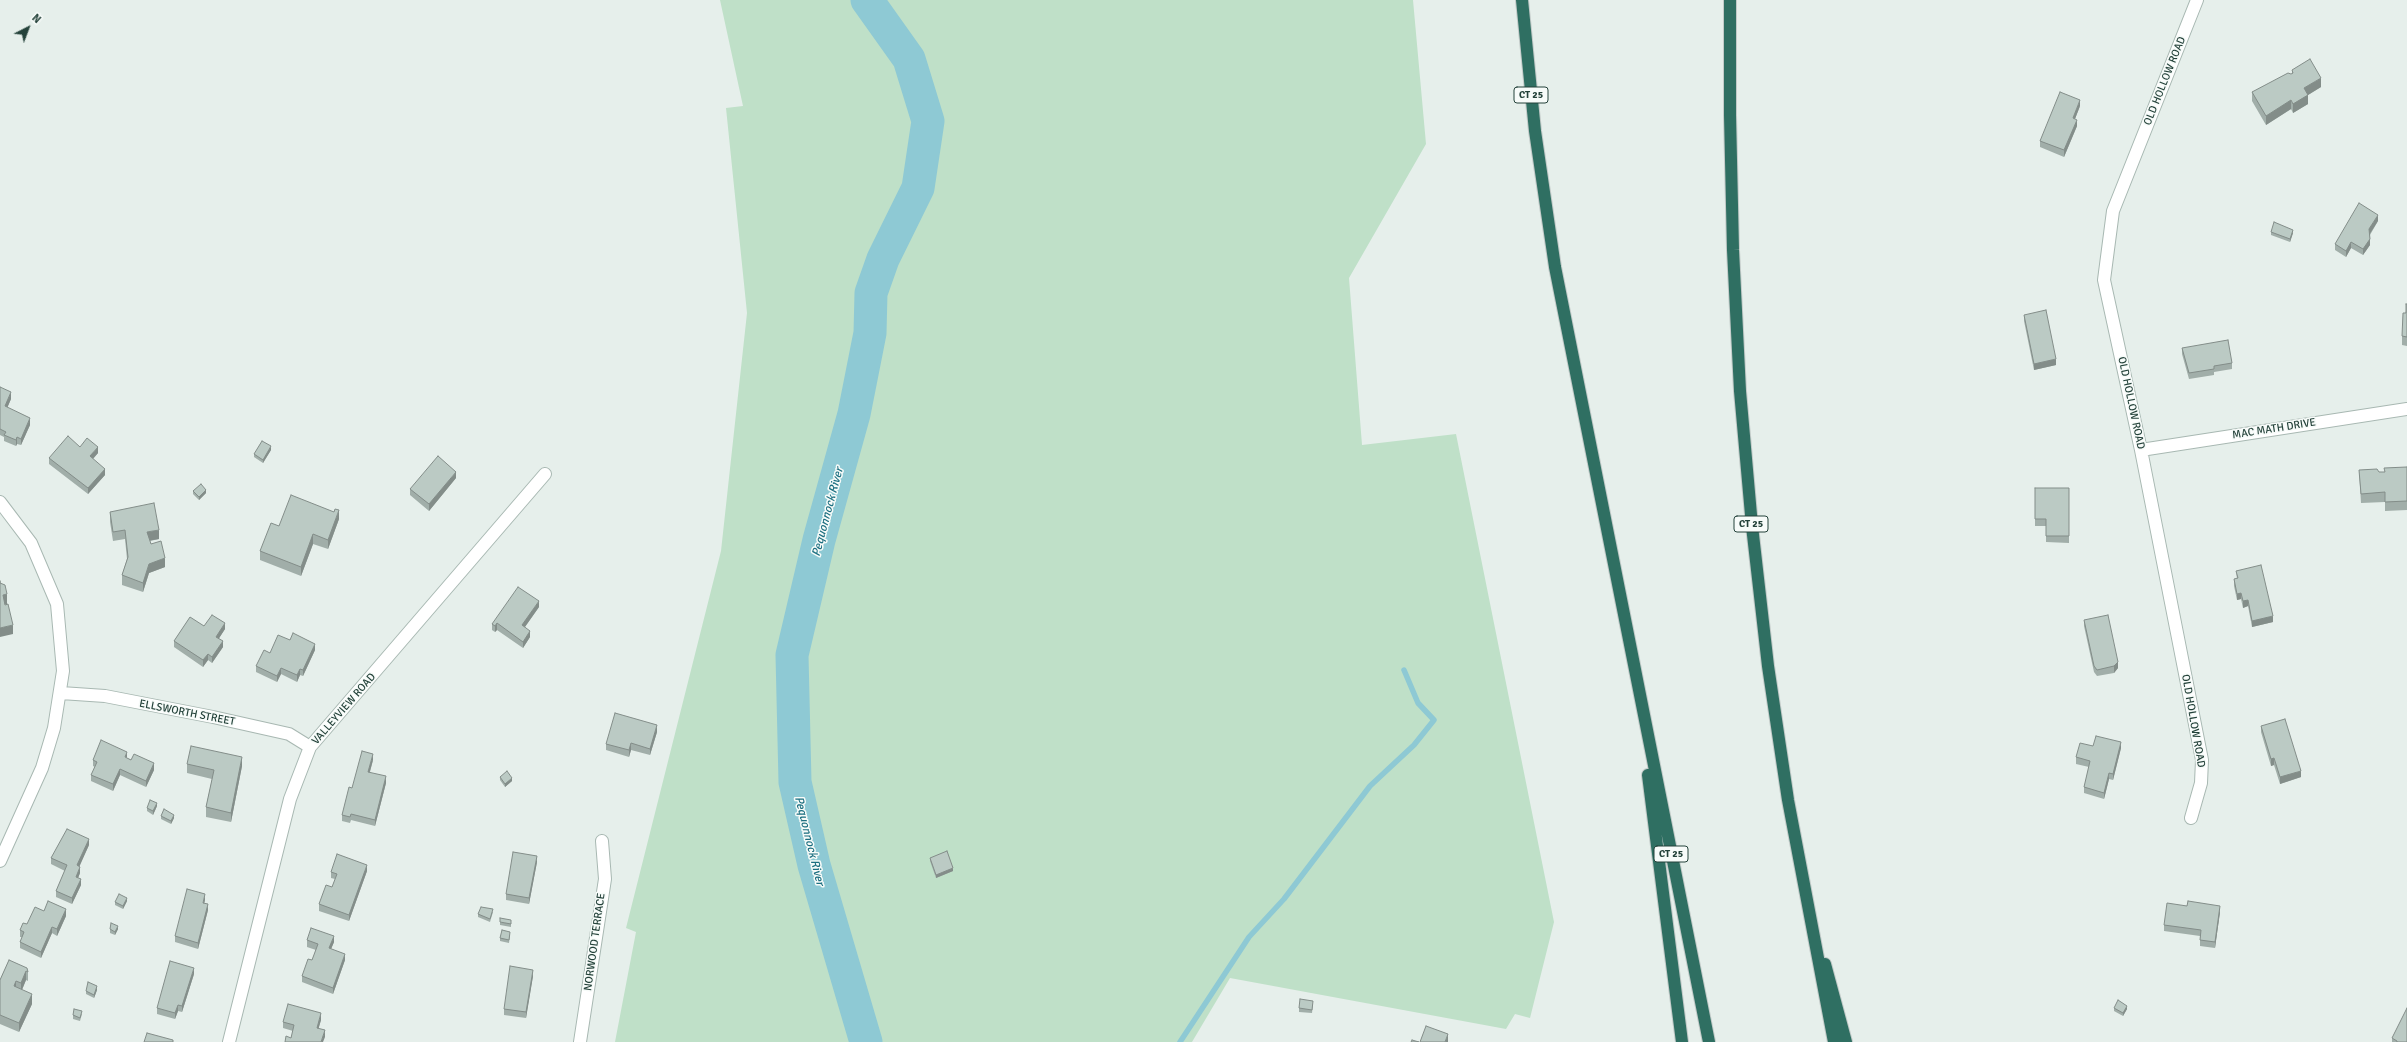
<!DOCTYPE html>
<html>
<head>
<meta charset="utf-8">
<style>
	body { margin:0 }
	#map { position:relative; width:2407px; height:1042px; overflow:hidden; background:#e6efeb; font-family:Signika,sans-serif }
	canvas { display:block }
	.north { position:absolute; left:8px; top:8px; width:40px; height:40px; -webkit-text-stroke:3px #f7fbf9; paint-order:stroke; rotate:42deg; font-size:11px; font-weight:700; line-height:16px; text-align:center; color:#24423a }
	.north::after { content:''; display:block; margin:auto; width:14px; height:18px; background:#24423a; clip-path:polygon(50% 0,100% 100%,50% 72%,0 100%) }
</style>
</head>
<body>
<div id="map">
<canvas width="2407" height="1042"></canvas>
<div class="north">N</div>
</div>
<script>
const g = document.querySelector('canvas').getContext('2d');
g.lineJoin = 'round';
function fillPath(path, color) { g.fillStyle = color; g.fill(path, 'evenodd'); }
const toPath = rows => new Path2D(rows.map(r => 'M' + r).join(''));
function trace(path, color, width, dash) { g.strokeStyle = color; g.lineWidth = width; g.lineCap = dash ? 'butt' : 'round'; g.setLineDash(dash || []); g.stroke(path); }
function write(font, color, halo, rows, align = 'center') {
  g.font = font + ' Signika,sans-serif'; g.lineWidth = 3; g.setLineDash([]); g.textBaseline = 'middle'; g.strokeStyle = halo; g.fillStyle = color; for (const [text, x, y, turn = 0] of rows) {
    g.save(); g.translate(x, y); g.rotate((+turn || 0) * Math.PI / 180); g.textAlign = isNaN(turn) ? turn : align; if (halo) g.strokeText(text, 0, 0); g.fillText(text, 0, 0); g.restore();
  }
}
const green = toPath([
	[720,0,1413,0,1426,144,1349,278,1362,445,1456,434,1554,922,1530,1018,1515,1014,1506,1029,1230,978,1192,1042,615,1042,636,932,626,928,721,551,747,313,726,108,743,106]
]);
const stream = toPath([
	[1180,1042,1249,937,1284,899,1370,786,1414,745,1434,720,1418,703,1404,670]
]);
const river = toPath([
	[866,1042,814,865,795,782,792,655,819,540,854,414,870,333,871,293,883,259,918,188,928,121,909,59,867,0]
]);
const minor = toPath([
	[2141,450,2407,409],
	[0,502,31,543,57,604,63,671,54,728,42,768,0,861],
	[61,693,105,696,213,717,289,734,310,747],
	[2191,818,2201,783,2202,760,2141,450,2104,280,2113,211,2197,0],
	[229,1042,290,799,310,747,545,474],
	[580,1042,605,879,602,841]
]);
const highway = toPath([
	[1522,0,1535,131,1555,267,1709,1042],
	[1730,0,1730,115,1733,250,1740,391,1752,526,1768,666,1788,800,1834,1042],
	[1648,775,1682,1042],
	[1825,964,1846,1042]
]);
const wall = toPath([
	[2292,70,2321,87,2308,95,2308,104,2293,113,2291,109,2266,125,2252,101,2252,92,2291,74,2292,74],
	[2080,106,2075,119,2077,126,2064,157,2040,147,2040,141],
	[2378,221,2370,235,2370,245,2363,255,2351,248,2346,257,2335,250,2335,244],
	[2271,232,2293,233,2290,242,2271,235],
	[2407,304,2407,346,2402,345,2402,336],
	[2024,315,2056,365,2034,370,2024,321],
	[2182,348,2232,363,2232,369,2214,372,2214,375,2189,379,2182,354],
	[0,387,11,399,7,408,30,425,21,445,17,444,16,446,4,441,4,437,0,435],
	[80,447,98,453,93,459,105,475,88,494,49,464,49,458],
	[271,450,263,463,254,457,254,454],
	[2407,467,2407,510,2385,511,2385,502,2361,503,2359,470,2379,472,2384,472],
	[456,478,429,511,410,495,410,489],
	[2035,488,2069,488,2069,543,2046,542,2046,526,2035,526],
	[193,491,206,493,199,500,193,494],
	[110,512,159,539,150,541,151,544,165,567,149,573,143,592,122,585,122,575,127,559,125,539,113,541,110,522],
	[339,519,328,549,313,544,301,576,260,560,260,551,279,526],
	[2236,571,2273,622,2252,627,2248,606,2243,608,2241,599,2237,600,2234,586,2234,579,2237,579],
	[539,607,525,627,530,637,523,648,497,630,495,632,492,630,492,624],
	[2084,620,2118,668,2114,673,2097,676,2094,672,2084,626],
	[204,626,225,629,219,638,223,647,212,663,208,660,203,667,174,647,174,641],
	[290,640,315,650,303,676,300,675,297,682,281,674,277,682,256,672,256,666,270,653],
	[2261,726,2301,777,2280,784,2274,765,2271,766,2261,732],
	[657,732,650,755,631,750,629,757,606,750,606,744],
	[2093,746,2121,748,2113,780,2109,779,2104,799,2084,793,2084,787,2089,767,2076,764,2076,757],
	[127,758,154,770,146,787,120,775,113,791,91,781,91,775,95,767,93,766,93,760],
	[373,760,370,772,386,783,375,826,351,820,350,823,342,821,342,815,352,788],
	[187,764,242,766,231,822,206,817,206,807,212,779,187,773],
	[500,777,512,781,505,787,500,780],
	[157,806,153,815,147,811,147,808],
	[161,816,174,818,171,824,161,819],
	[89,845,79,866,80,873,78,878,81,885,72,904,56,897,56,891,65,871,51,864,51,858],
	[930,858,953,871,936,878,930,861],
	[537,862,529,904,506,900,506,894],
	[367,871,349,921,319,911,319,904,332,887,335,879,331,878,331,872],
	[205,900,204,903,208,910,198,949,175,942,175,936],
	[127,901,123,909,115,905,115,902],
	[44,911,66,916,57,936,52,933,41,958,20,948,20,942,22,937,20,937,20,930],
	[493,912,490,922,478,917,478,914],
	[2220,912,2215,948,2200,946,2200,936,2164,931,2164,925],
	[500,922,511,923,511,927,500,925],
	[110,929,118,929,115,935,110,933],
	[510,935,509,943,500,941,500,938],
	[307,940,334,942,331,949,345,960,333,994,302,982,302,976,312,960,316,950,307,947],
	[9,960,28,972,28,981,26,980,22,990,32,1004,19,1032,0,1024,0,980],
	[194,974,182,1012,178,1011,175,1019,157,1014,157,1008],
	[533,976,526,1018,504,1015,504,1009],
	[97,990,94,998,86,994,86,991],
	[1313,1004,1312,1013,1299,1012,1299,1008],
	[2114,1008,2127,1009,2123,1016,2114,1011],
	[82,1014,80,1021,73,1019,73,1015],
	[321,1020,318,1029,325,1037,285,1042,291,1038,293,1031,283,1028,283,1022],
	[2392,1038,2407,1042,2392,1042]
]);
const shadedWall = toPath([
	[2321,78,2321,87,2308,95,2308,104,2293,113,2293,104,2304,88],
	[2080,100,2080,106,2073,124,2073,118],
	[2291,100,2291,109,2266,125,2266,116],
	[2077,120,2077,126,2064,157,2064,150],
	[2378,215,2378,221,2369,235,2369,229],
	[2293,230,2293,233,2290,242,2290,239],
	[2370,239,2370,245,2363,255,2363,249],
	[2351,242,2351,248,2346,257,2346,251],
	[2056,359,2056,365,2034,370,2034,364],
	[11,392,11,399,5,413,5,406],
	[30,418,30,425,21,445,21,439],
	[17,437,17,444,16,446,16,440],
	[271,446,271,450,263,463,263,460],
	[98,447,98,453,90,462,90,456],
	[105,469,105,475,88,494,88,488],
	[456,472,456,478,429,511,429,504],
	[206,490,206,493,199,500,199,497],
	[339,510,339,519,328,549,328,540],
	[159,530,159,539,147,541,147,532],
	[313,534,313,544,301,576,301,567],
	[165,558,165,567,149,573,143,592,143,583,149,564],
	[2241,593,2241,599,2237,600,2237,594],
	[7,594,7,604,3,605,3,595],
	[2248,600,2248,606,2243,608,2243,601],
	[539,601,539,607,522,631,522,625],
	[2273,616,2273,622,2252,627,2252,621],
	[225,623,225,629,216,643,216,637],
	[497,623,497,630,495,632,495,626],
	[13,625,13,634,0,637,0,628],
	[530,631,530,637,523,648,523,642],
	[223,641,223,647,212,663,212,657],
	[315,644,315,650,303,676,303,670],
	[208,654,208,660,203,667,203,660],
	[2118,662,2118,668,2114,673,2114,666],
	[281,668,281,674,277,682,277,676],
	[300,669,300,675,297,682,297,675],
	[657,725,657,732,650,755,650,749],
	[2121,742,2121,748,2113,780,2113,774],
	[631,743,631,750,629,757,629,750],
	[127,752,127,758,125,757],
	[373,754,373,760,368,778,368,772],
	[242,757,242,766,231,822,231,813],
	[2274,758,2274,765,2271,766,2271,759],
	[154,763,154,770,146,787,146,781],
	[120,769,120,775,113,791,113,784],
	[2301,771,2301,777,2280,784,2280,777],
	[2109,773,2109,779,2104,799,2104,793],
	[386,776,386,783,375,826,375,820],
	[512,778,512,781,505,787,505,784],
	[157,803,157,806,153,815,153,811],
	[174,815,174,818,171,824,171,821],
	[89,839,89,845,77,872,77,865],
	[537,856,537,862,529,904,529,898],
	[367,865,367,871,349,921,349,915],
	[80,867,80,873,76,883,76,877],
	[953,868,953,871,936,878,936,875],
	[81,879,81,885,72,904,72,898],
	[205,894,205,900,203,909,203,903],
	[127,898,127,901,123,909,123,906],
	[208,904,208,910,198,949,198,943],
	[2220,906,2220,912,2215,948,2215,942],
	[66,909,66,916,57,936,57,929],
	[118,926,118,929,115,935,115,932],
	[52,927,52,933,41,958,41,952],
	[334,936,334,942,329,954,329,948],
	[345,954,345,960,333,994,333,988],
	[194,968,194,974,182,1012,182,1006],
	[533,970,533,976,526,1018,526,1012],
	[26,971,26,980,21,992,21,983],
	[16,981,16,990,14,986],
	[97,986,97,990,94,998,94,995],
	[32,994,32,1004,19,1032,19,1023],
	[178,1005,178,1011,175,1019,175,1013],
	[2127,1006,2127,1009,2123,1016,2123,1013],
	[321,1013,321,1020,317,1034,317,1028],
	[325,1030,325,1037,323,1042,321,1042],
	[1448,1034,1448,1042,1445,1042]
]);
const building = toPath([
	[2310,59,2321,78,2304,88,2308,95,2293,104,2291,100,2266,116,2252,92,2288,73,2291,74,2293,73,2292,70,2310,59],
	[2060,92,2080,100,2073,118,2077,120,2064,150,2040,141,2060,92],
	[2359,203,2378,215,2369,229,2370,239,2363,249,2351,242,2346,251,2335,244,2359,203],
	[2274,222,2293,230,2290,239,2271,232,2274,222],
	[2406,304,2407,304,2407,337,2402,336,2403,313,2406,313,2406,304],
	[2046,310,2056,359,2034,364,2024,315,2046,310],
	[2228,340,2232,363,2214,366,2214,369,2189,373,2182,348,2228,340],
	[0,387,11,392,5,406,30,418,21,439,17,437,16,440,4,435,6,432,0,429,0,387],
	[68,436,80,447,87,438,98,447,90,456,105,469,88,488,49,458,68,436],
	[262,441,271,446,263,460,254,454,262,441],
	[438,456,456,472,429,504,410,489,438,456],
	[2407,467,2407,501,2385,502,2385,492,2361,494,2359,470,2377,469,2379,472,2385,472,2384,468,2407,467],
	[201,484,206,490,199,497,193,491,201,484],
	[2035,488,2069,488,2069,536,2046,536,2046,519,2035,519,2035,488],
	[291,495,334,512,335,509,339,510,328,540,313,534,301,567,260,551,271,523,279,526,291,495],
	[154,503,159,530,147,532,151,544,161,541,165,558,149,564,143,583,122,575,128,557,125,530,113,532,110,512,154,503],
	[2261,565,2273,616,2252,621,2248,600,2243,601,2241,593,2237,594,2234,579,2238,578,2236,571,2261,565],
	[0,581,0,583,5,585,7,594,3,595,5,605,8,604,13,625,0,628,0,581],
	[518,587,539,601,522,625,530,631,523,642,497,623,495,626,492,624,518,587],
	[212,615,225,623,216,637,223,641,212,657,208,654,203,660,174,641,190,617,204,626,212,615],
	[2108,615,2118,662,2114,666,2097,670,2094,666,2084,620,2108,615],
	[293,633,315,644,303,670,300,669,297,675,281,668,277,676,256,666,264,650,270,653,278,635,290,640,293,633],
	[615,713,657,725,650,749,631,743,629,750,606,744,615,713],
	[2285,719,2301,771,2280,777,2274,758,2271,759,2261,726,2285,719],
	[2096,736,2121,742,2113,774,2109,773,2104,793,2084,787,2090,761,2076,757,2080,743,2093,746,2096,736],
	[101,740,127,752,125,757,131,760,134,754,154,763,146,781,120,769,113,784,91,775,97,762,93,760,101,740],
	[191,746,242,757,231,813,206,807,214,770,187,764,191,746],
	[362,751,373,754,368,772,386,776,375,820,351,814,350,817,342,815,349,787,352,788,362,751],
	[507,771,512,778,505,784,500,777,507,771],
	[150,800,157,803,153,811,147,808,150,800],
	[164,809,174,815,171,821,161,816,164,809],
	[67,829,89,839,77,865,80,867,76,877,81,879,72,898,56,891,67,865,51,858,67,829],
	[947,851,953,868,936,875,930,858,947,851],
	[513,852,537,856,529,898,506,894,513,852],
	[337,854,367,865,349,915,319,904,326,885,332,887,337,874,331,872,337,854],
	[187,889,205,894,203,903,208,904,198,943,175,936,187,889],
	[119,894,127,898,123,906,115,902,119,894],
	[48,901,66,909,57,929,52,927,41,952,20,942,24,932,20,930,23,923,27,924,35,907,44,911,48,901],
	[2188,901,2220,906,2215,942,2200,940,2201,930,2164,925,2167,903,2187,906,2188,901],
	[481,907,493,909,490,919,478,914,481,907],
	[500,918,511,920,511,924,500,922,500,918],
	[111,923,118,926,115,932,110,929,111,923],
	[311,928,334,936,329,948,345,954,333,988,302,976,308,959,312,960,318,944,307,940,311,928],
	[502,930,510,932,509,940,500,938,502,930],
	[9,960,27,968,28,972,26,971,21,983,16,981,14,986,32,994,19,1023,0,1015,0,980,9,960],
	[170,961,194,968,182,1006,178,1005,175,1013,157,1008,170,961],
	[510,966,533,970,526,1012,504,1009,510,966],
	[88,982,97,986,94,995,86,991,88,982],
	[1300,999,1313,1001,1312,1010,1299,1008,1300,999],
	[2118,1000,2127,1006,2123,1013,2114,1008,2118,1000],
	[288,1004,321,1013,317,1028,325,1030,321,1042,285,1042,286,1036,291,1038,294,1025,283,1022,288,1004],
	[2407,1008,2407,1042,2397,1042,2397,1041,2392,1038,2407,1008],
	[74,1009,82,1011,80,1018,73,1015,74,1009],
	[1426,1026,1448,1034,1445,1042,1420,1042,1426,1026],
	[147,1033,173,1040,173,1042,144,1042,147,1033],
	[1412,1040,1419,1042,1411,1042,1412,1040]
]);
const shields = [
	[1531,95,34],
	[1751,524,34],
	[1671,854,34]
];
const shieldNames = [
	["CT 25",1531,95],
	["CT 25",1751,524],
	["CT 25",1671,854]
];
const streetNames = [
	["OLD HOLLOW ROAD",2165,81,-68],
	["OLD HOLLOW ROAD",2131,403,78],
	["MAC MATH DRIVE",2274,429,-9],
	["VALLEYVIEW ROAD",344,709,-49],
	["ELLSWORTH STREET",187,713,11],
	["OLD HOLLOW ROAD",2193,721,80],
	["NORWOOD TERRACE",595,942,-82]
];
const waterNames = [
	["Pequonnock River",828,512,-75],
	["Pequonnock River",809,841,76]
];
fillPath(green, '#bfe0c8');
trace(stream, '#8ec9d4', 5.5);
trace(river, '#8ec9d4', 33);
trace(minor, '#a8b8b2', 14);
trace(highway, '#c2cac8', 14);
trace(minor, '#fff', 12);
trace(highway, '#2f6f62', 12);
fillPath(wall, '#a1aea9');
fillPath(shadedWall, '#838d89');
fillPath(building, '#bbcac4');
trace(building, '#838d89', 1);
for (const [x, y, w] of shields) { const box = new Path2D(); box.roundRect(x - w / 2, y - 8, w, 16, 3); g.fillStyle = '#f7fbf9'; g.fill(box); trace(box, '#24423a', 1); }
write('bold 10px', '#24423a', null, shieldNames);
write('11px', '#24423a', '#f7fbf9', streetNames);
write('italic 12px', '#1c6f80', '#f7fbf9', waterNames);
</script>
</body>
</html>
